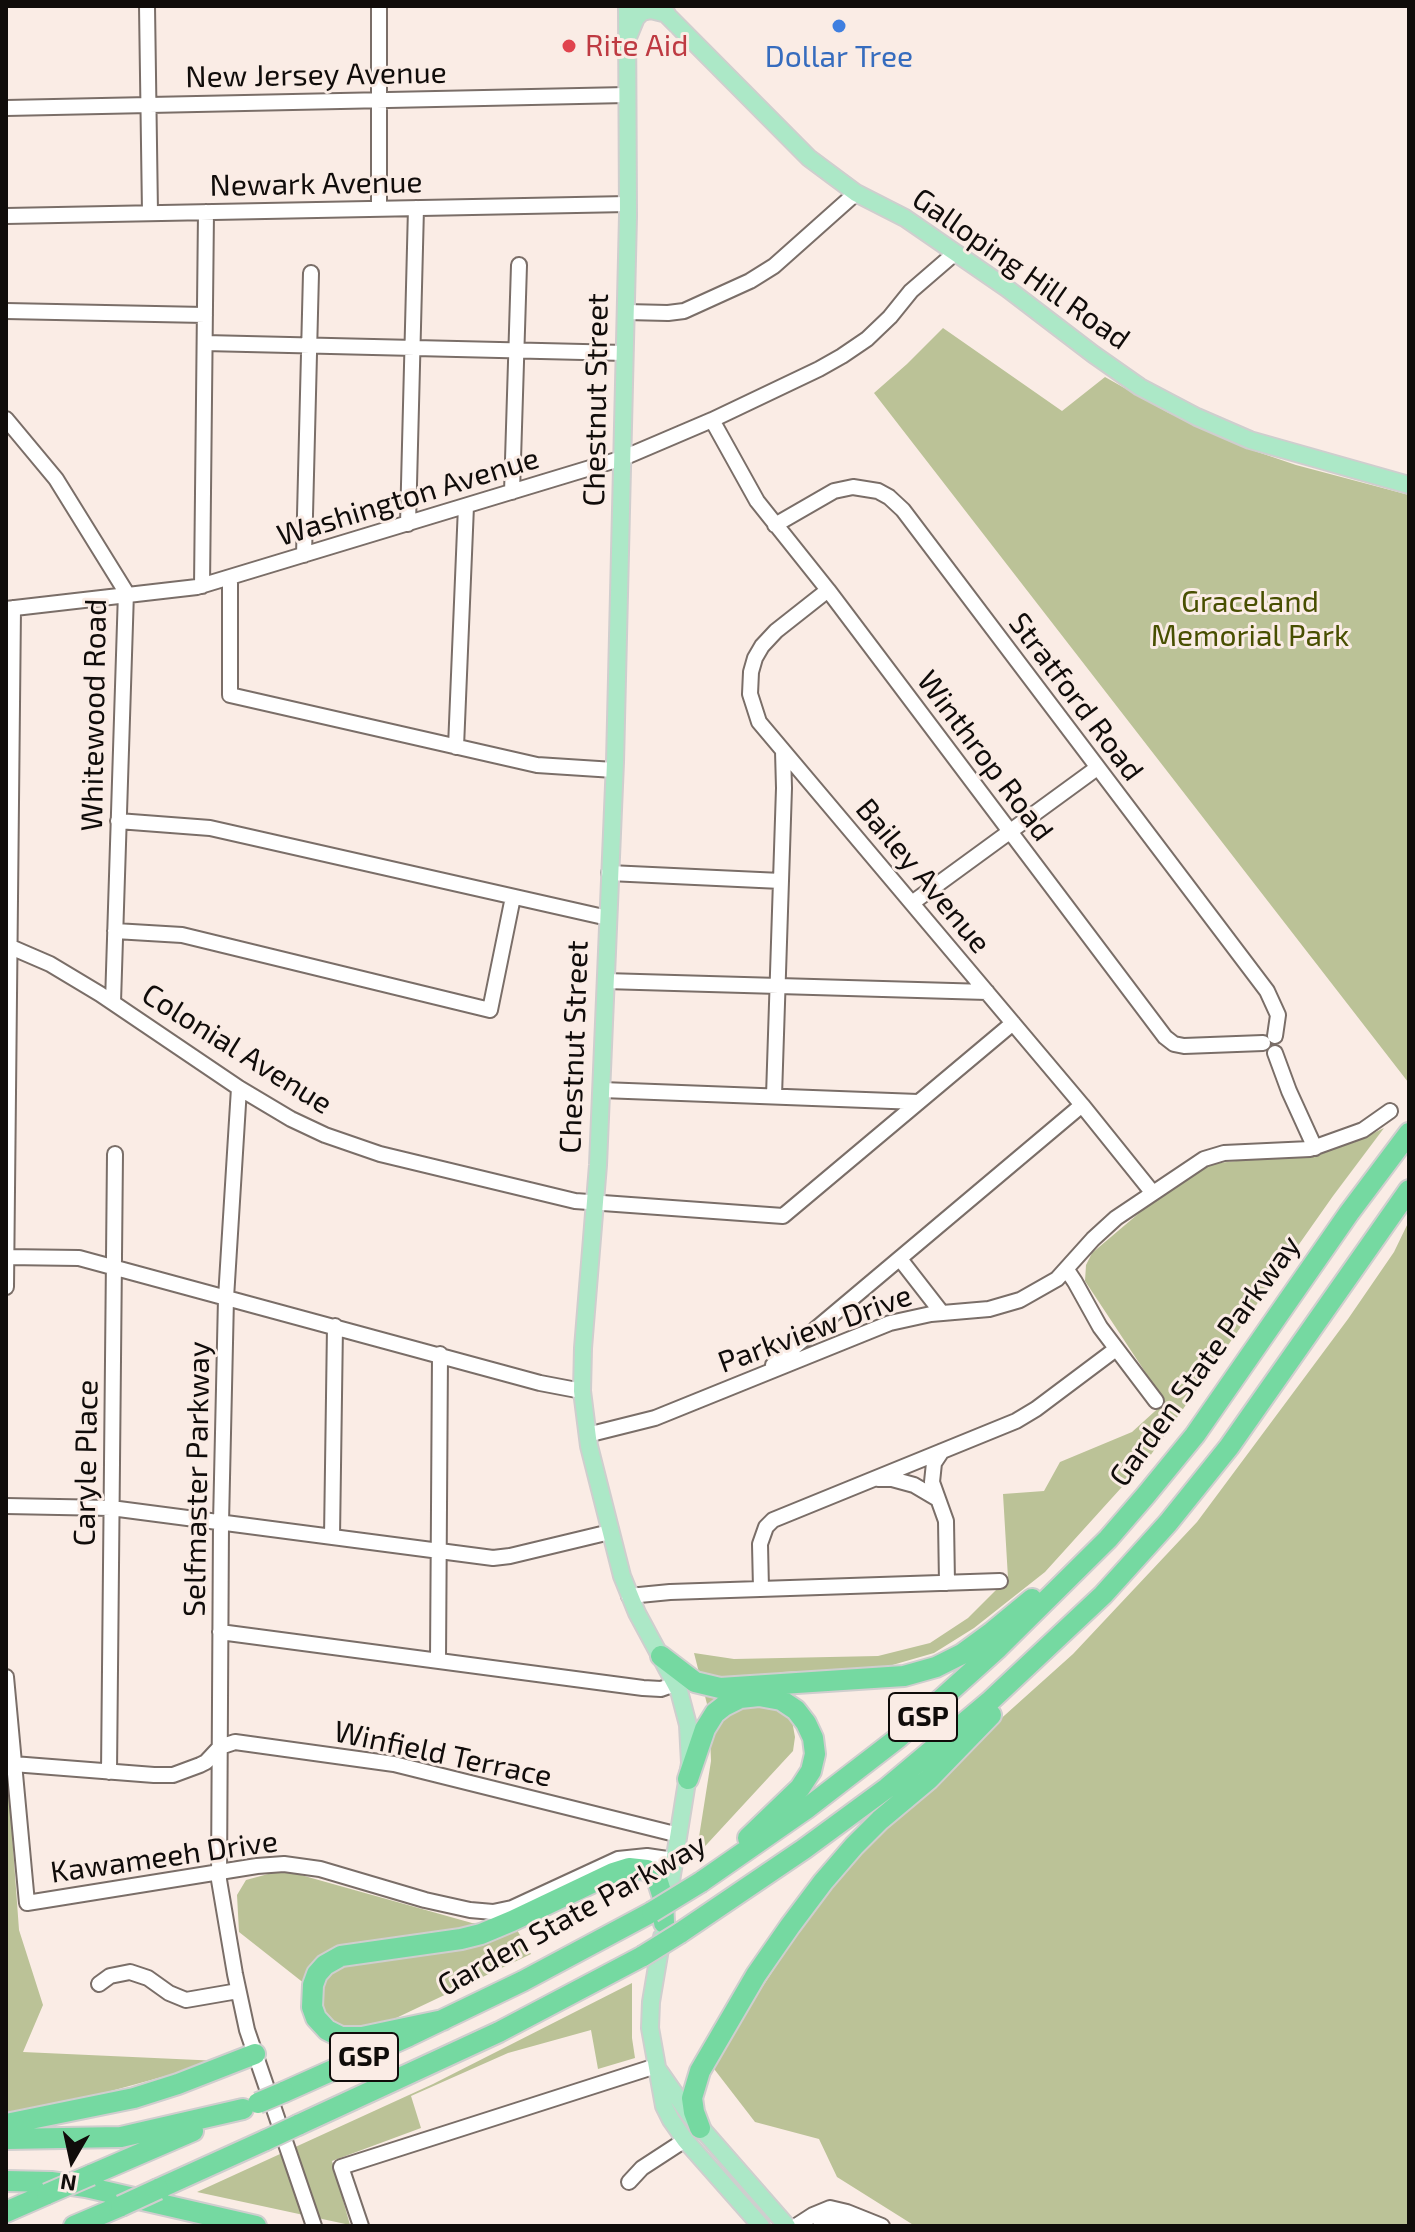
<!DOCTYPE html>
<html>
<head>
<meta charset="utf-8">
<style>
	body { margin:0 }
	#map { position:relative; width:1415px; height:2232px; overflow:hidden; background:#faece5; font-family:"Exo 2",sans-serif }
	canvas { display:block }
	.frame { position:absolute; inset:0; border:8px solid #100c0a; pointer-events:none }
	.north { position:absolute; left:32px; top:2120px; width:80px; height:80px; -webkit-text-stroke:6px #faece5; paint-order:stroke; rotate:189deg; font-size:22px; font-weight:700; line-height:32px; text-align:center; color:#100c0a }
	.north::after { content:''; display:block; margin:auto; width:28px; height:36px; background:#100c0a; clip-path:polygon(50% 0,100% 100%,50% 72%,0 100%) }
</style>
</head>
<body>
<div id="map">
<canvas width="1415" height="2232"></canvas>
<div class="frame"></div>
<div class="north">N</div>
</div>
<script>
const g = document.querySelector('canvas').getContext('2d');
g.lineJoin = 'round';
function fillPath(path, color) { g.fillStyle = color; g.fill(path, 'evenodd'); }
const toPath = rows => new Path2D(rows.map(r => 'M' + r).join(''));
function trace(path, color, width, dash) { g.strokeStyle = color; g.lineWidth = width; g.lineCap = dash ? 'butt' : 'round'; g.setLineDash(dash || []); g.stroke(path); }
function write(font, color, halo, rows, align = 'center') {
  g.font = font + ' "Exo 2",sans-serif'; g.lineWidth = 6; g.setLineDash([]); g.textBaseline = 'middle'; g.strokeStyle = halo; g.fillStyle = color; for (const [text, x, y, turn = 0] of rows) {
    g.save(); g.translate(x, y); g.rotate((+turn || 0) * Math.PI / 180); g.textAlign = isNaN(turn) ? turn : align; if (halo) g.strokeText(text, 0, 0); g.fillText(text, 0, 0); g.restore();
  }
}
const green = toPath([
	[943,328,1062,411,1105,377,1167,412,1246,448,1296,465,1409,495,1408,1082,874,393,907,364],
	[1384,1128,1333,1196,1150,1456,1045,1572,974,1628,934,1653,882,1668,783,1672,795,1737,793,1751,696,1856,711,1761,709,1712,694,1653,734,1659,878,1656,930,1643,968,1618,1008,1578,1003,1494,1044,1491,1060,1462,1132,1432,1165,1402,1085,1281,1086,1265,1092,1253,1151,1203,1209,1164,1318,1152,1355,1142],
	[1409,1221,1409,2226,915,2226,837,2177,819,2139,755,2122,711,2065,834,1878,976,1741,1073,1654,1197,1522,1348,1319,1394,1252],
	[6,1751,19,1930,43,2005,23,2052,220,2061,82,2099,6,2114],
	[283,1870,472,1923,513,1923,531,1954,375,2028,355,2030,337,2024,323,2009,305,1984,239,1932,237,1895,246,1880],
	[632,1983,632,2038,635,2058,598,2069,591,2030,508,2053,411,2096,421,2128,332,2161,350,2225,197,2192,433,2084]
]);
const minor = toPath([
	[147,6,150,213],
	[6,108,627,95],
	[379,209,379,6],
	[6,216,628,204],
	[6,311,205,315],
	[626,312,668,313,684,311,750,281,774,266,856,193],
	[205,343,625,353],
	[6,419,56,479,126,592,113,1002],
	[712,420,757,501,828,590,1165,1037,1174,1044,1184,1046,1263,1043],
	[512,492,519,265],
	[408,524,416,208],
	[775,525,834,491,853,487,878,491,889,497,903,510,1267,991,1278,1015,1275,1036],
	[304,555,311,273],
	[230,578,230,695,537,765,614,770],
	[202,586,206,212],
	[828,590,776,631,762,646,755,658,751,672,750,694,759,722,1082,1105,1152,1192],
	[6,609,197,587,623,458,712,420,819,369,842,356,867,339,890,317,911,291,955,253],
	[456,747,466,506],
	[118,821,210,828,608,918],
	[609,873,781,881],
	[912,903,1097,768],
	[115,931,182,935,490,1010,513,897],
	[6,945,50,964,100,994,239,1088,291,1119,325,1135,380,1154,575,1201,783,1216,1013,1023],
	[605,981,987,992],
	[1275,1053,1289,1091,1315,1148],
	[239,1088,226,1298,221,1523,219,1880,235,1974,247,2030,314,2226],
	[602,1090,918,1102],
	[774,1096,784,788,783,751],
	[6,1257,79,1258,540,1383,582,1391],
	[900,1259,942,1313],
	[1067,1270,1075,1282,1100,1327,1156,1401],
	[6,1287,13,608],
	[773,1365,1082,1105],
	[587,1435,655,1418,890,1323,931,1314,989,1309,1020,1300,1057,1279,1093,1239,1116,1218,1204,1159,1224,1153,1310,1149,1363,1130,1390,1111],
	[942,1451,934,1463,932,1482,946,1521,947,1583],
	[878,1479,892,1479,914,1485,936,1498],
	[6,1506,111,1508,493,1558,510,1556,610,1532],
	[332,1537,335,1326],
	[761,1589,760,1544,766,1527,773,1520,1016,1421,1036,1409,1116,1349],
	[629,1596,670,1592,1000,1581],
	[220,1632,643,1688,661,1689,675,1684],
	[438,1660,440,1354],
	[6,1677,27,1903,257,1866,284,1864,320,1869,425,1900,470,1910,493,1912,512,1908,618,1859,647,1856,674,1860],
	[13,1764,154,1775,173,1775,200,1765,206,1762,220,1747,235,1742,394,1764,679,1835],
	[109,1772,115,1154],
	[99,1984,110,1976,130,1972,148,1978,169,1993,186,2000,238,1991],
	[629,2182,642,2168,685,2140],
	[361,2226,341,2167,656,2066],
	[796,2226,813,2215,830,2208,847,2212,882,2226],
	[820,2226,834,2220,856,2219]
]);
const major = toPath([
	[627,6,628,216,615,762,598,1165,583,1348,582,1391,589,1446,622,1576,637,1613,679,1691,688,1725,690,1763,667,1906],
	[658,6,809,158,856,193,905,218,1008,289,1093,354,1140,387,1197,417,1250,440,1409,485],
	[629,35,636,18,642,12,651,10,667,14],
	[662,1937,651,2002,650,2028,664,2106,671,2120,685,2140,761,2226],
	[659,2071,689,2114,787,2226]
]);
const highway = toPath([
	[661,1656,695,1682,720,1688,904,1676,936,1667,962,1654,992,1632,1032,1599],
	[688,1779,705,1729,715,1713,724,1706,740,1698,759,1696,781,1700,796,1710,806,1723,813,1738,815,1754,811,1771,800,1788,748,1838],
	[701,1882,806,1809,898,1738,998,1648,1108,1539,1146,1495,1195,1435,1349,1213,1409,1133],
	[680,1933,804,1849,887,1788,989,1702,1103,1595,1168,1523,1229,1447,1409,1190],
	[443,2020,362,2037,341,2037,327,2030,316,2018,312,2007,313,1985,317,1974,325,1965,341,1956,461,1939,481,1934,512,1921,613,1873,629,1868,647,1870,657,1879,663,1898,664,1923],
	[284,2092,409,2036,523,1981,652,1912],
	[6,2124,134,2098,178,2084,255,2054],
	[298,2125,499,2032,643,1956],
	[700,2128,694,2112,692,2098,700,2071,756,1975,790,1926,823,1882,854,1846,880,1820,929,1779,991,1715],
	[6,2139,121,2137,243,2109],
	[91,2175,193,2131],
	[6,2181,51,2182,86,2187,256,2226],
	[158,2189,266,2140],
	[6,2212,47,2194],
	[74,2226,121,2206]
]);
const highwayBridge = toPath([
	[652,1912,701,1882],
	[643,1956,680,1933],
	[258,2103,284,2092],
	[266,2140,298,2125],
	[47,2194,91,2175],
	[121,2206,158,2189]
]);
const markers = [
	[839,26,8,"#3f7fe0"],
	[569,46,8,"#e0444e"]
];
const shields = [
	[923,1717,68],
	[364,2057,68]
];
const shieldNames = [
	["GSP",923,1717],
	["GSP",364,2057]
];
const healthNames = [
	["Rite Aid",585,46]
];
const shopNames = [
	["Dollar Tree",839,57]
];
const streetNames = [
	["New Jersey Avenue",316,75,-1],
	["Newark Avenue",316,184,-1],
	["Galloping Hill Road",1021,269,35],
	["Chestnut Street",596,400,-89],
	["Washington Avenue",408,497,-17],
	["Stratford Road",1076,697,53],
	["Whitewood Road",94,715,-89],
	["Winthrop Road",985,756,53],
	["Bailey Avenue",923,876,50],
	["Chestnut Street",574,1047,-88],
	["Colonial Avenue",237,1049,32],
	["Parkview Drive",815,1329,-20],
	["Garden State Parkway",1205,1361,-54],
	["Caryle Place",86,1463,-89],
	["Selfmaster Parkway",197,1479,-89],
	["Winfield Terrace",443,1754,12],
	["Kawameeh Drive",164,1857,-8],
	["Garden State Parkway",572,1915,-29]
];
const parkNames = [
	["Graceland",1250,602],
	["Memorial Park",1250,636]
];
fillPath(green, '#bbc297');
trace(minor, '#7a6e68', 18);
trace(major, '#cfcece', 20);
trace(highway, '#cfcece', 24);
trace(minor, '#fff', 14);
trace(major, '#ace8c7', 16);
trace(highway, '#75d9a1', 20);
trace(highwayBridge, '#cfcece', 24, []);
trace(highwayBridge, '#75d9a1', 20);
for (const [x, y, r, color] of markers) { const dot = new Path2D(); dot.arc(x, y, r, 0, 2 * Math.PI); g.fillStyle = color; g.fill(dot); trace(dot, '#faece5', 3); }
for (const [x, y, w] of shields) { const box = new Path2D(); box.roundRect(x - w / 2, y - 24, w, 48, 6); g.fillStyle = '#faece5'; g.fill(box); trace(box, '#100c0a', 2); }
write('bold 28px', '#100c0a', null, shieldNames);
write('30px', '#be3a42', '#faece5', healthNames, 'left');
write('30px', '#366cbe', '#faece5', shopNames);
write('30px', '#100c0a', '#faece5', streetNames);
write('30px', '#484f01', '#faece5', parkNames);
</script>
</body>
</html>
